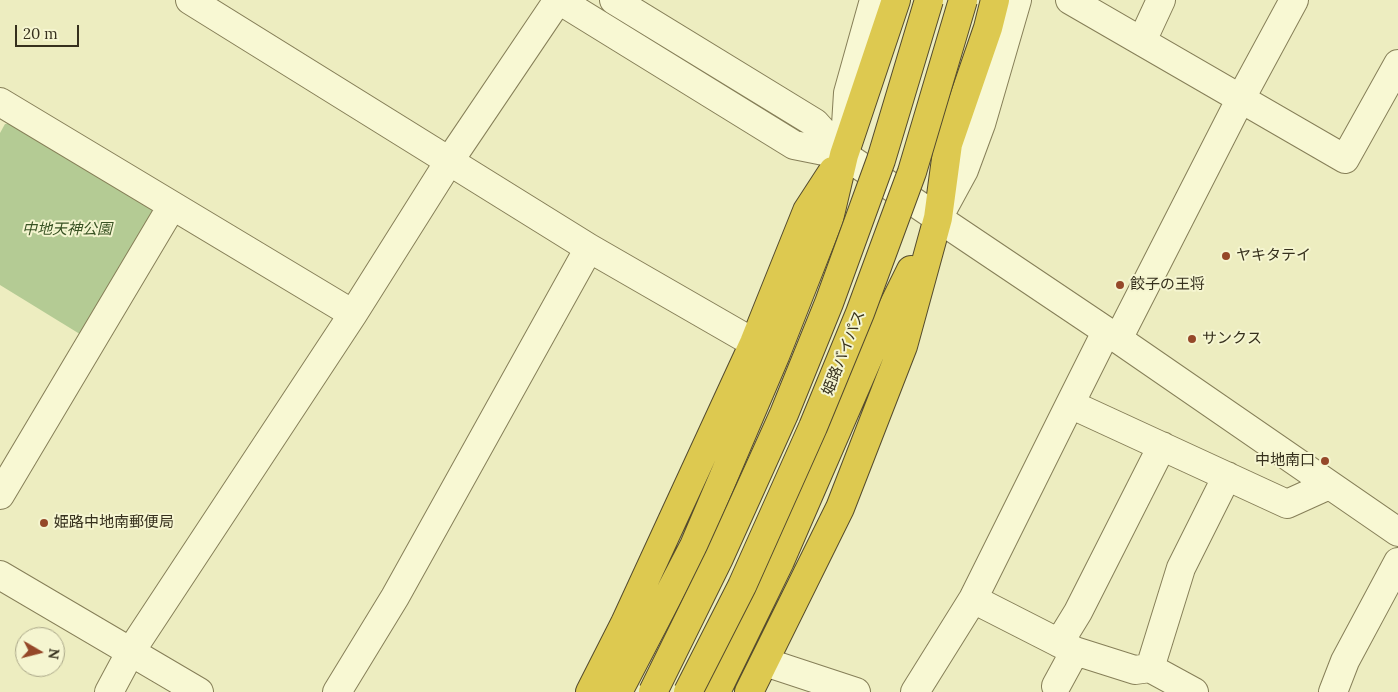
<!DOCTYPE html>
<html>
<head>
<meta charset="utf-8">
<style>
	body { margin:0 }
	#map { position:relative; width:1398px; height:692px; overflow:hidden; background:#ededc0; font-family:Lora,serif }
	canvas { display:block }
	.north { position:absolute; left:15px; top:627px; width:50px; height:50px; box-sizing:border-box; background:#f5f5d0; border:1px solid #a9a688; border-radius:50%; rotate:98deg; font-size:14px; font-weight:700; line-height:20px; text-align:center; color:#36301d }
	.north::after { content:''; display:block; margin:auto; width:18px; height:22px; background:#954829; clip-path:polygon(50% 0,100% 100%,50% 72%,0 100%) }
	.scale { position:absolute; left:15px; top:25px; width:64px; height:22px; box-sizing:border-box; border:2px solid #36301d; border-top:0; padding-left:6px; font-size:15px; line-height:18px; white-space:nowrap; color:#36301d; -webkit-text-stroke:4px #f5f5d0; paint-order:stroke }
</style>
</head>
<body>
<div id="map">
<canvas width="1398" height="692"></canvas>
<div class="north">N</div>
<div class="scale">20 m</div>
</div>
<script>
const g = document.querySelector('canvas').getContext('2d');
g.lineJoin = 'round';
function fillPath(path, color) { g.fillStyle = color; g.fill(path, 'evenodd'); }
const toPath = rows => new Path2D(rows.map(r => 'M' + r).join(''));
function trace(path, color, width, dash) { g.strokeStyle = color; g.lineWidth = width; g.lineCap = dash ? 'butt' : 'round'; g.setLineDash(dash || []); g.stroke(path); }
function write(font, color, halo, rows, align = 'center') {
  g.font = font + ' Lora,"Noto Sans JP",serif'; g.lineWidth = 4; g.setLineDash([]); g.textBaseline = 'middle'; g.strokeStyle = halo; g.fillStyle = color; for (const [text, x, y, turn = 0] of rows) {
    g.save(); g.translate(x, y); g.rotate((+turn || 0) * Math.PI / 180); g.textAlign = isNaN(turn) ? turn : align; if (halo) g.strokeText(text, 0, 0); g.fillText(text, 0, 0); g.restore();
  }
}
const green = toPath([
	[18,122,156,205,156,214,83,336,0,285,0,133,5,124]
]);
const minor = toPath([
	[190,0,589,248,754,343],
	[559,0,794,145,844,155],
	[614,0,815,123,844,155,1118,339,1398,532],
	[1070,0,1345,159,1398,64],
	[1142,41,1161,0],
	[0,102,353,314],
	[845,141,848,93,874,0],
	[939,216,964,170,981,124,1017,0],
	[1118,339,1241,98,1294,0],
	[1070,404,1106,332],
	[0,495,172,206],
	[0,575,199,692],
	[973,599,1075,651,1135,670,1150,668,1194,692],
	[1059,643,1078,612,1162,446],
	[765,662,856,692],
	[1150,668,1181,568,1227,476],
	[1056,686,1075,651],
	[109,692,131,651,353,314,450,160,558,0],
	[337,692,395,597,589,248],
	[915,692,973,599,1070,404,1287,504,1329,485],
	[1333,692,1345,661,1398,562]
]);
const highway = toPath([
	[590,692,625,623,754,343,807,211,833,171],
	[618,692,694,546,775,356,829,219,844,155,896,0],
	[716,692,780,561,872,349,911,270],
	[749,692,840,508,903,346,938,218,948,144,988,28,995,0]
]);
const highwayBridge = toPath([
	[653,692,719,558,784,414,829,303,881,160,929,0],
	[688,692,742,586,813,427,860,313,912,172,963,0]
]);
const markers = [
	[1226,256,5,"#954829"],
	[1120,285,5,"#954829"],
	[1192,339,5,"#954829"],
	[1325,461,5,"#954829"],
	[44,523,5,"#954829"]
];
const parkNames = [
	["中地天神公園",67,230]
];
const poiNames = [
	["ヤキタテイ",1236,256],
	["餃子の王将",1130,285],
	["サンクス",1202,339],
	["中地南口",1315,461,"right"],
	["姫路中地南郵便局",54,523]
];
const streetNames = [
	["姫路バイパス",844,353,-68]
];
fillPath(green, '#b4cb94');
trace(minor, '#867f58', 30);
trace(highway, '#544b2d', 30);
trace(minor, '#f8f8d3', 28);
trace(highway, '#ddc950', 28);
trace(highwayBridge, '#544b2d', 30, []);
trace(highwayBridge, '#ddc950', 28);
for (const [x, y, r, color] of markers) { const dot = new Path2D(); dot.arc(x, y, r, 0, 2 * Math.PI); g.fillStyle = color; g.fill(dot); trace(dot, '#f5f5d0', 2); }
write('italic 15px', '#385223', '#f5f5d0', parkNames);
write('15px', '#36301d', '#f5f5d0', poiNames, 'left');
write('15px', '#36301d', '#f5f5d0', streetNames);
</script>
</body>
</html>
